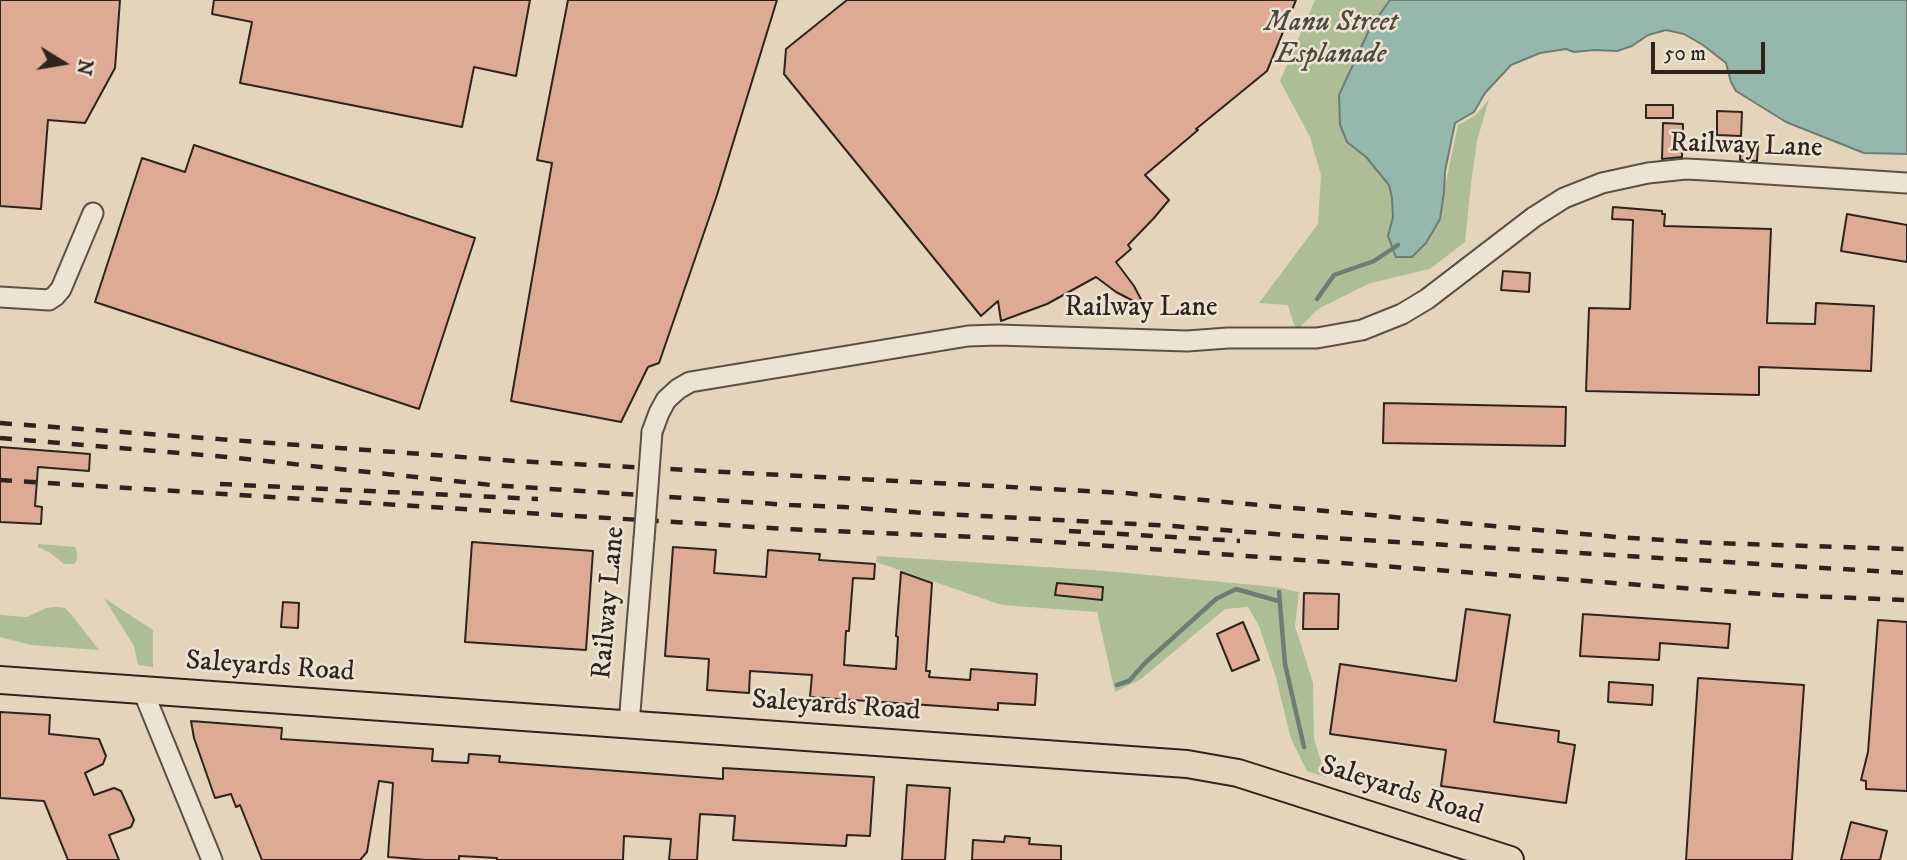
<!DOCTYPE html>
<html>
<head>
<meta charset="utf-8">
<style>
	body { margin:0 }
	#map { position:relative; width:1907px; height:860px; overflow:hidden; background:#e4d4bb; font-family:"IM FELL DW Pica",serif }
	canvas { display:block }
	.north { position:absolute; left:28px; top:28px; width:70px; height:70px; -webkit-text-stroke:5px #ede3d3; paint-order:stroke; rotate:101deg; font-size:19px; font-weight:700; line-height:28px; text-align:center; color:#2f241d }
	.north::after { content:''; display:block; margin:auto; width:24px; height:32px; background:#2f241d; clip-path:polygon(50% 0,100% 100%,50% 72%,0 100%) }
	.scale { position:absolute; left:1651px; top:42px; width:114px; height:32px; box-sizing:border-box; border:4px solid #2f241d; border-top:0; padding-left:9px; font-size:21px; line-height:24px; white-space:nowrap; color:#2f241d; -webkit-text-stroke:5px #ede3d3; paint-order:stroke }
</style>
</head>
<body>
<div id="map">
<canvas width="1907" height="860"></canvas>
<div class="north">N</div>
<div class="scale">50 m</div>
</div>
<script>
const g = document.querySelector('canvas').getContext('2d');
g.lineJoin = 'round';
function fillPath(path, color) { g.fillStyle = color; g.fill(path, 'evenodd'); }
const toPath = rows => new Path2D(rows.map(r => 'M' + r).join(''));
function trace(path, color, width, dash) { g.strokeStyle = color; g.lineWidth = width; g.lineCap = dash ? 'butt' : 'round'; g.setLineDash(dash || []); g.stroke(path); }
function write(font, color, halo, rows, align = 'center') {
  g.font = font + ' "IM FELL DW Pica",serif'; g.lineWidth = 5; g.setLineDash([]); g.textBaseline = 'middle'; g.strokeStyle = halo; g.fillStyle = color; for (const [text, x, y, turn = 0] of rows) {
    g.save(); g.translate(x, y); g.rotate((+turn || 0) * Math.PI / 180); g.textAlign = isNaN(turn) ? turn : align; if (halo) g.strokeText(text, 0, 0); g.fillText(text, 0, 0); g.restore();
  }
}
const green = toPath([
	[1315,0,1907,0,1907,154,1864,153,1786,122,1736,91,1731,82,1726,63,1703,45,1684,34,1666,30,1648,35,1632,46,1617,51,1595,50,1574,52,1566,49,1540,53,1511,65,1485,93,1474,112,1455,123,1445,171,1444,191,1458,125,1476,115,1489,99,1477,141,1471,183,1465,242,1430,269,1370,283,1318,309,1296,331,1288,305,1259,303,1318,224,1321,175,1310,137,1280,81],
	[38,544,75,547,77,552,77,560,74,564,64,564,49,552,38,547],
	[877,556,1106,571,1275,587,1299,592,1295,626,1313,683,1314,739,1326,777,1307,771,1291,739,1276,677,1259,626,1248,607,1225,609,1141,679,1115,692,1097,612,1002,605,876,562],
	[104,598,153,630,153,667,138,665,134,646],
	[56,607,65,608,71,614,99,650,31,645,0,637,0,615,27,617,46,608]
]);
const water = toPath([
	[1390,0,1907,0,1907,154,1864,153,1786,122,1736,91,1731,82,1726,63,1703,45,1684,34,1666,30,1648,35,1632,46,1617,51,1595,50,1574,52,1566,49,1540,53,1511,65,1485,93,1474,112,1455,123,1445,171,1444,192,1440,219,1426,243,1412,257,1396,257,1388,236,1393,217,1392,198,1389,185,1366,157,1347,142,1340,125,1339,95,1370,28,1390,0]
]);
const stream = toPath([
	[1317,299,1334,275,1374,261,1398,245],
	[1279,592,1285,664,1304,747],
	[1117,685,1129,681,1145,663,1216,599,1236,589,1278,601]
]);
const building = toPath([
	[0,0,120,0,115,68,85,123,48,120,41,209,0,206,0,0],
	[214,0,530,0,516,76,474,67,462,127,240,83,252,22,212,14,214,0],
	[568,0,777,0,717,195,659,363,648,367,621,422,511,401,552,163,537,160,568,0],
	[847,0,1296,0,1267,71,1196,129,1198,130,1145,175,1169,200,1154,218,1128,245,1131,249,1116,262,1134,286,1145,307,1116,292,1096,277,1047,304,1001,321,998,301,981,316,784,74,786,49,847,0],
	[1646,105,1673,105,1673,118,1646,118,1646,105],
	[1717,111,1742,112,1741,136,1717,135,1717,111],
	[1663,123,1683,124,1682,157,1662,159,1663,123],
	[1741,144,1758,145,1757,161,1740,160,1741,144],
	[194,145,475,238,419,409,95,302,142,158,185,172,194,145],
	[1613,207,1662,211,1662,214,1665,214,1664,226,1771,229,1767,323,1815,324,1816,303,1874,306,1871,371,1759,367,1759,395,1586,391,1589,308,1630,309,1633,220,1612,219,1613,207],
	[1847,214,1907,225,1907,262,1841,251,1847,214],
	[1503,271,1530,273,1529,292,1501,290,1503,271],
	[1384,403,1566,407,1565,446,1383,443,1384,403],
	[0,447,90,454,89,471,38,467,35,506,42,507,41,524,0,522,0,447],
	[472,542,593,551,586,650,465,642,472,542],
	[673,547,716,550,714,573,766,577,768,550,820,554,819,560,875,564,874,579,853,578,849,631,846,631,844,665,896,669,898,637,896,636,901,572,932,583,926,671,930,671,929,677,970,680,971,669,1037,674,1035,705,998,703,998,710,810,697,812,675,750,671,749,693,707,690,709,659,665,656,673,547],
	[1057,583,1103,587,1102,600,1055,595,1057,583],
	[1304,593,1339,594,1338,629,1303,629,1304,593],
	[283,602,299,603,298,628,281,627,283,602],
	[1466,609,1510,615,1494,722,1559,731,1558,742,1575,745,1566,803,1441,786,1446,750,1330,734,1340,664,1456,681,1466,609],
	[1583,614,1730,624,1728,648,1660,643,1659,660,1580,656,1583,614],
	[1878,620,1907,622,1907,791,1866,789,1866,781,1861,780,1868,752,1878,620],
	[1243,622,1259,660,1232,671,1217,634,1243,622],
	[1698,678,1804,685,1792,860,1686,860,1698,678],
	[1609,682,1653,685,1652,705,1608,702,1609,682],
	[0,712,50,715,49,734,99,739,106,756,103,764,85,773,94,795,114,788,121,791,134,820,131,827,109,835,119,860,68,860,44,801,0,798,0,712],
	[191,721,282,728,281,739,433,749,432,761,468,763,469,754,500,756,499,762,723,779,723,768,874,777,870,836,847,835,846,846,733,840,735,816,700,814,697,860,669,860,671,839,624,836,623,860,497,860,497,858,459,856,459,860,426,860,388,857,393,783,379,781,367,852,360,860,262,860,240,805,236,807,231,794,215,798,194,738,191,721],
	[907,785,950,788,945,860,902,860,907,785],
	[1851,822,1887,831,1880,860,1841,860,1851,822],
	[1005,836,1030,838,1029,844,1061,846,1061,860,972,860,973,840,1004,842,1005,836]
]);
const minor = toPath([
	[0,297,49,300,55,296,61,289,93,213],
	[652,432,659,413,666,400,678,389,690,382,968,336,998,335,1187,341,1228,338,1317,338,1362,330,1402,314,1427,299,1534,217,1564,198,1602,183,1648,173,1686,169,1705,170,1907,183],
	[143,691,212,860],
	[629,724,644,539]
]);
const major = toPath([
	[0,680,1187,764,1238,773,1510,860]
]);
const rail = toPath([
	[0,423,516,461,1125,493,1617,537,1713,543,1907,549],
	[0,438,227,457,491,485,790,505,844,507,925,513,1173,526,1299,536,1907,573],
	[0,480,785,529,1001,538,1777,595,1907,600],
	[220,484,538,499],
	[1069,531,1240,541]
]);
const minorBridge = toPath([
	[644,539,652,432]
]);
const parkNames = [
	["Manu Street",1331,24],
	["Esplanade",1331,56]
];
const streetNames = [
	["Railway Lane",1746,147,2],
	["Railway Lane",1141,309],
	["Railway Lane",610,603,-85],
	["Saleyards Road",270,668,4],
	["Saleyards Road",836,707,4],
	["Saleyards Road",1401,792,18]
];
fillPath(green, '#adbe96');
fillPath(water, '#96b8ac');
trace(water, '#6d7d73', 2);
trace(stream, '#6d7d73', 4.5);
fillPath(building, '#ddaa95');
trace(building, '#2f241d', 2);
trace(minor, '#5c5044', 23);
trace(major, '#2f241d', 30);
trace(minor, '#ede3d3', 19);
trace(major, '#e4d4bb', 26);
trace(rail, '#2f241d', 4.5, [12, 12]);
trace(minorBridge, '#5c5044', 23, []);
trace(minorBridge, '#ede3d3', 19);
write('italic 28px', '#4e4a3b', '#ede3d3', parkNames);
write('28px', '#2f241d', '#ede3d3', streetNames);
</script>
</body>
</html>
